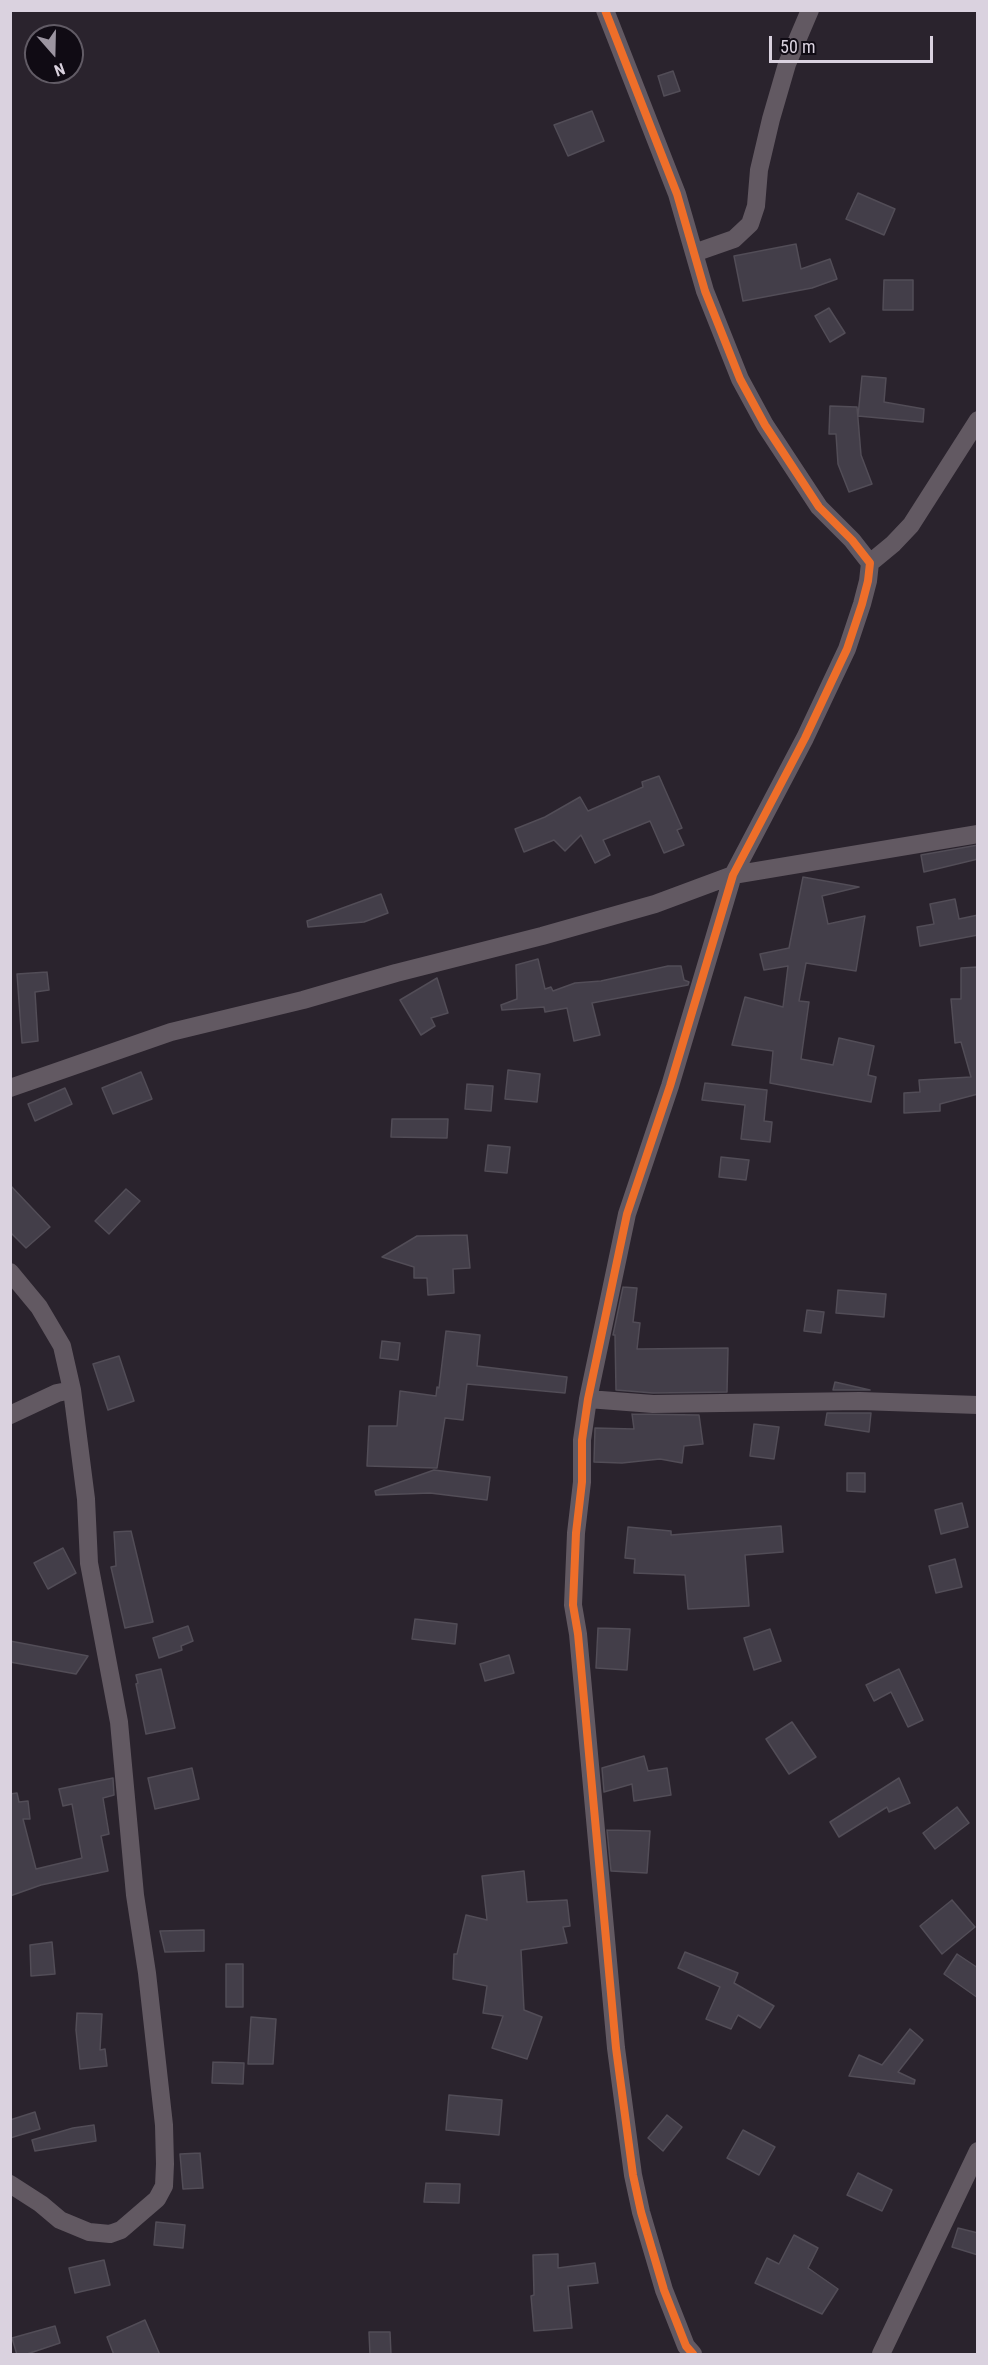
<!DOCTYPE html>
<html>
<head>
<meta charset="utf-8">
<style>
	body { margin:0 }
	#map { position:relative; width:988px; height:2365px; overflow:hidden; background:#2a232d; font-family:"Roboto Condensed",sans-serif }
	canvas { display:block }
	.frame { position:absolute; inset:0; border:12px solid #dad2df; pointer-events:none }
	.north { position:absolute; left:24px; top:24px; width:60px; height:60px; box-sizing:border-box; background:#100b14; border:2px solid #615b65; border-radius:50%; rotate:160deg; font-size:16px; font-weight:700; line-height:24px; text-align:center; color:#dad2df }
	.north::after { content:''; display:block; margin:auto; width:21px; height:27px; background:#9c95a1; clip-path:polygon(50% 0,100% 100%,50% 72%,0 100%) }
	.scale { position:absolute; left:769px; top:36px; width:164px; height:27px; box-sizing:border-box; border:3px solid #dad2df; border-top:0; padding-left:8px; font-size:18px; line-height:21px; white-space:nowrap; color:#dad2df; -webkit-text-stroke:4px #100b14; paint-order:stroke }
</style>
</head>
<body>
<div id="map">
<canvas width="988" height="2365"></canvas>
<div class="frame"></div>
<div class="north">N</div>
<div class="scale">50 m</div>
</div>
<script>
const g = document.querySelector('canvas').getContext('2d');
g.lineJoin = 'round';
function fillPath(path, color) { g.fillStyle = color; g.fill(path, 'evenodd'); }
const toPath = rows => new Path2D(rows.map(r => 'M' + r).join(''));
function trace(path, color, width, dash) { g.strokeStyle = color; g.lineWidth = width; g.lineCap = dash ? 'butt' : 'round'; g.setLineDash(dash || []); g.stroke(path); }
const building = toPath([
	[673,71,680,91,664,96,658,76,673,71],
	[592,111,604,141,568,156,554,125,592,111],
	[858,193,895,209,884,235,846,219,858,193],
	[796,244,801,269,830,259,837,279,812,288,743,301,734,256,796,244],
	[884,280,913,280,913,310,883,310,884,280],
	[829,308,845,333,830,342,815,316,829,308],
	[862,376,886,378,884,402,924,409,923,422,858,416,862,376],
	[830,406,857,407,861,455,872,484,849,492,838,464,836,434,829,434,830,406],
	[659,776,682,828,677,830,684,845,664,853,650,821,603,840,610,855,595,863,581,835,565,851,554,840,524,852,515,829,545,817,580,797,588,811,643,787,642,782,659,776],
	[978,845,978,859,924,872,921,855,978,845],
	[803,877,859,887,822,896,828,924,865,916,856,971,806,963,799,1001,809,1002,801,1059,833,1065,839,1038,874,1046,868,1075,876,1077,871,1102,770,1083,773,1051,732,1045,745,997,783,1007,788,966,764,970,760,954,789,948,803,877],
	[381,894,388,913,364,922,308,927,307,921,381,894],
	[955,899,959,919,978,915,978,935,920,946,917,927,934,924,930,904,955,899],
	[538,959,545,989,551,987,553,991,575,983,601,981,668,966,681,966,684,980,689,982,688,985,592,1003,600,1035,574,1041,567,1008,545,1012,544,1007,502,1010,501,1005,517,999,516,965,538,959],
	[978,967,978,1094,940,1104,940,1111,904,1113,904,1093,920,1092,919,1080,971,1077,961,1042,955,1043,951,999,961,999,961,968,978,967],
	[47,972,49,990,35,992,38,1041,22,1043,17,974,47,972],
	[437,978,448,1013,431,1018,435,1026,421,1035,400,1000,437,978],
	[508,1070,540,1074,537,1102,505,1099,508,1070],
	[141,1072,152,1099,113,1114,102,1088,141,1072],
	[705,1083,767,1090,764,1121,772,1122,770,1142,741,1139,745,1105,702,1100,705,1083],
	[467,1084,493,1086,491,1111,465,1109,467,1084],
	[65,1088,72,1104,35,1121,28,1104,65,1088],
	[392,1119,448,1119,447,1138,391,1137,392,1119],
	[488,1145,510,1147,507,1173,485,1171,488,1145],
	[721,1157,749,1160,746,1180,719,1177,721,1157],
	[10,1185,50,1227,26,1248,10,1232,10,1185],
	[126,1189,140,1201,109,1234,95,1221,126,1189],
	[467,1235,470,1268,453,1269,454,1293,428,1295,427,1278,414,1278,414,1267,382,1257,417,1236,467,1235],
	[623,1287,637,1288,633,1322,640,1323,637,1349,728,1348,727,1392,653,1393,616,1390,615,1335,613,1335,623,1287],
	[838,1290,886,1294,884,1317,836,1313,838,1290],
	[807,1310,824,1312,821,1333,804,1331,807,1310],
	[446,1331,480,1335,477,1366,567,1377,565,1393,467,1384,463,1420,445,1418,437,1468,367,1466,369,1426,397,1426,400,1391,436,1396,437,1387,439,1388,446,1331],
	[382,1341,400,1343,398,1360,380,1358,382,1341],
	[119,1356,134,1401,108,1410,93,1364,119,1356],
	[835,1382,870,1390,833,1390,835,1382],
	[827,1413,871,1413,869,1432,825,1425,827,1413],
	[632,1414,699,1415,703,1444,684,1446,682,1463,660,1459,622,1463,594,1462,595,1428,634,1429,632,1414],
	[754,1424,779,1427,774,1459,750,1456,754,1424],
	[434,1470,490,1477,487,1500,430,1493,376,1495,375,1491,434,1470],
	[847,1473,865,1473,865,1492,847,1491,847,1473],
	[962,1503,968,1527,941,1534,935,1510,962,1503],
	[781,1526,783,1552,745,1555,749,1606,688,1609,685,1575,634,1573,635,1559,625,1558,628,1527,671,1531,671,1535,781,1526],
	[131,1531,153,1622,125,1628,111,1567,116,1566,114,1532,131,1531],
	[63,1548,76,1573,48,1589,34,1563,63,1548],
	[955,1559,962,1587,936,1593,929,1566,955,1559],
	[415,1619,457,1624,455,1644,412,1639,415,1619],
	[188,1626,193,1641,181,1646,182,1650,159,1658,153,1638,188,1626],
	[598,1628,630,1629,627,1670,596,1668,598,1628],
	[770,1629,781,1661,754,1670,744,1638,770,1629],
	[10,1641,26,1644,88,1656,76,1674,10,1662,10,1641],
	[509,1655,514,1673,485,1681,480,1664,509,1655],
	[161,1669,175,1728,146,1734,136,1684,138,1683,136,1675,161,1669],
	[899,1669,923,1720,908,1727,891,1692,874,1701,866,1685,899,1669],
	[792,1722,816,1757,789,1774,766,1739,792,1722],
	[644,1756,648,1771,667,1768,671,1795,634,1801,632,1784,604,1792,602,1768,644,1756],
	[192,1768,199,1799,155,1809,148,1778,192,1768],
	[113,1778,114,1795,103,1798,109,1834,101,1836,108,1871,41,1885,10,1896,10,1794,17,1793,19,1802,28,1801,30,1819,23,1819,36,1869,82,1858,72,1804,63,1806,59,1789,113,1778],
	[899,1778,910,1803,889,1812,887,1807,839,1837,830,1822,899,1778],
	[957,1807,969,1823,935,1849,923,1833,957,1807],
	[607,1830,650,1831,647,1873,611,1871,607,1830],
	[524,1871,527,1902,567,1900,570,1926,563,1927,567,1943,521,1950,524,2010,542,2017,527,2059,492,2048,503,2016,483,2013,487,1986,453,1979,454,1954,457,1954,466,1915,487,1920,482,1876,524,1871],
	[952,1900,975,1927,942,1954,920,1926,952,1900],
	[204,1930,204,1951,165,1952,160,1931,204,1930],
	[52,1942,55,1974,31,1976,30,1945,52,1942],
	[685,1952,738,1973,734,1983,774,2006,760,2028,738,2015,731,2029,706,2019,720,1987,678,1968,685,1952],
	[957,1954,978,1968,978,1998,944,1974,957,1954],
	[226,1964,243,1964,243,2007,226,2007,226,1964],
	[77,2013,102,2014,100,2050,105,2049,107,2066,80,2069,76,2030,77,2013],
	[251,2017,276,2019,273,2064,248,2064,251,2017],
	[910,2029,923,2040,898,2072,915,2080,914,2084,849,2076,859,2055,882,2065,910,2029],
	[213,2062,244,2063,243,2084,212,2083,213,2062],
	[449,2095,502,2100,499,2135,446,2130,449,2095],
	[35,2112,40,2129,10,2138,10,2120,35,2112],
	[667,2115,682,2127,663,2151,648,2138,667,2115],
	[94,2125,96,2141,35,2151,32,2140,73,2128,94,2125],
	[743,2130,775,2147,759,2175,727,2158,743,2130],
	[200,2153,203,2188,183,2189,180,2154,200,2153],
	[858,2173,892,2190,882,2211,847,2195,858,2173],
	[426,2183,460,2184,459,2203,424,2202,426,2183],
	[156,2222,185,2225,183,2248,154,2245,156,2222],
	[958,2228,978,2233,978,2255,952,2247,958,2228],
	[794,2235,818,2248,808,2268,838,2289,822,2314,755,2283,767,2258,779,2264,794,2235],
	[558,2254,558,2268,595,2263,598,2283,568,2286,572,2328,534,2331,531,2296,534,2295,533,2255,558,2254],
	[104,2260,110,2285,75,2293,69,2268,104,2260],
	[145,2320,160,2355,114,2355,107,2337,145,2320],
	[55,2326,60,2343,24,2355,17,2355,12,2338,55,2326],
	[369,2332,390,2332,391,2355,370,2355,369,2332]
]);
const street = toPath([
	[605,10,677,194,705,291,740,379,765,425,819,507,852,540,870,563,868,581,862,604,847,649,805,738,733,875,670,1086,627,1214,588,1399,582,1440,582,1482,576,1533,573,1605,578,1634,616,2048,633,2175,641,2212,664,2290,686,2346,693,2354],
	[694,253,734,239,750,224,756,206,759,170,771,119,787,64,810,10],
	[870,563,893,544,911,525,978,420],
	[10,1088,171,1032,303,1000,396,973,542,936,655,904,733,875,978,834],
	[10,1272,39,1307,62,1346,72,1390],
	[588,1399,653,1404,860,1401,978,1405],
	[10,1415,57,1393,72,1390,86,1499,89,1563,119,1722,135,1895,147,1973,164,2125,165,2164,164,2186,157,2199,121,2230,110,2234,89,2232,60,2220,41,2204,10,2184],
	[881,2354,978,2151]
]);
const cycleway = toPath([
	[605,10,677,194,705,291,740,379,765,425,819,507,852,540,870,563,868,581,862,604,847,649,805,738,733,875,670,1086,627,1214,588,1399,582,1440,582,1482,576,1533,573,1605,578,1634,616,2048,633,2175,641,2212,664,2290,686,2346,693,2354]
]);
fillPath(building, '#433e49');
trace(building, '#524d57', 1.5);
trace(street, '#625962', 18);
trace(cycleway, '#ee6e29', 8);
</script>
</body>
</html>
